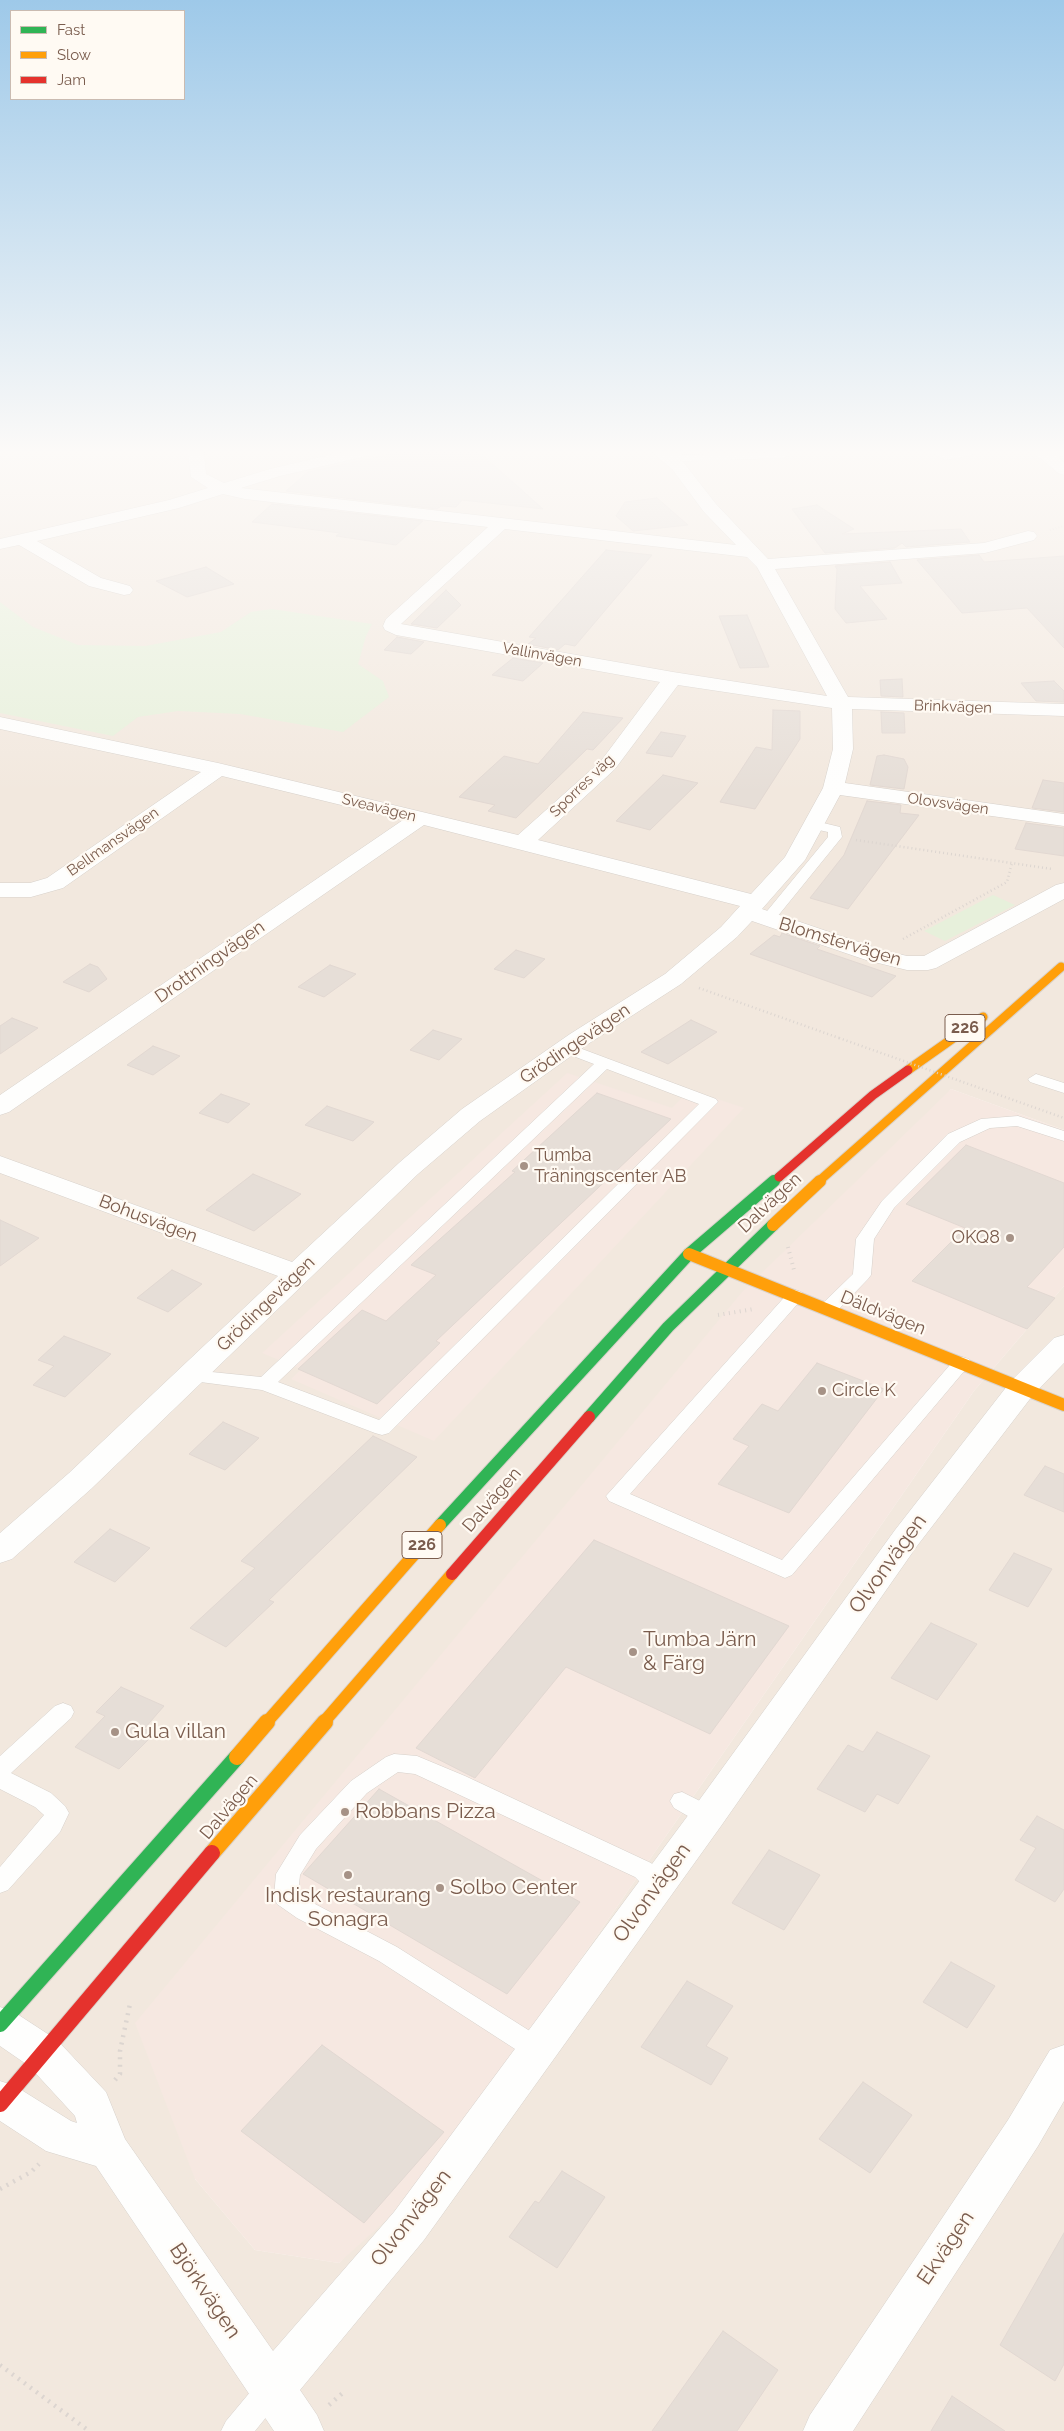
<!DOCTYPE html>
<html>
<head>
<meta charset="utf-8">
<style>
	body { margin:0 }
	#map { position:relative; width:1064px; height:2431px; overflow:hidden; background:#f9f5f0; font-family:Raleway,sans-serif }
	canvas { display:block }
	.legend { position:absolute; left:10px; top:10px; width:175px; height:90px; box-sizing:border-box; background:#fffaf3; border:1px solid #cabbb1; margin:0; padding:6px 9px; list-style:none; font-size:15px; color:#7a5c4d }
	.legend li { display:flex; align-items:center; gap:10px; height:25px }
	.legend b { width:25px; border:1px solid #cabbb1 }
</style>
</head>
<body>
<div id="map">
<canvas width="1064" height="2431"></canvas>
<ul class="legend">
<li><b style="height:6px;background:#30b455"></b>Fast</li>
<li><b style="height:6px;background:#ff9f0a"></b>Slow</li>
<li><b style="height:6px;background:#e5322d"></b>Jam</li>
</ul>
</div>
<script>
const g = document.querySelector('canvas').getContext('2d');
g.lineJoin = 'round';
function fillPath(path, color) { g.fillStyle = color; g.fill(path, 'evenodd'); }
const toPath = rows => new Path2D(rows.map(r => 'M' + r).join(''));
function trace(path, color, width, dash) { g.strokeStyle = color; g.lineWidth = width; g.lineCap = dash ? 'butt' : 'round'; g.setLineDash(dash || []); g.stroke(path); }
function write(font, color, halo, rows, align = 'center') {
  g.font = font + ' Raleway,sans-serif'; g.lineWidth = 4.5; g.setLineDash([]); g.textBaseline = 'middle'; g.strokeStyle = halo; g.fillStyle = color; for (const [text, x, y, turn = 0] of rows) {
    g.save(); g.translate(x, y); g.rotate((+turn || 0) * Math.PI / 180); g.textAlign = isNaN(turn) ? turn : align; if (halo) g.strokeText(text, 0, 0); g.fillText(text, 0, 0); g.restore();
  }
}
const residential = toPath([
	[0,452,1064,452,1064,1130,951,1089,195,2179,255,2250,339,2263,524,2041,974,1391,1064,1286,1064,2431,0,2431]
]);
const commercial = toPath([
	[567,1073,672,1108,690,1090,744,1108,434,1441,291,1379,301,1369,262,1353],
	[951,1089,1064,1130,1064,1286,974,1391,423,2187,339,2263,255,2250,195,2179,135,2023,742,1292]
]);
const green = toPath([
	[0,602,33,627,78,645,145,646,221,632,251,612,272,609,372,624,366,636,358,664,383,681,389,697,343,732,240,714,178,711,138,717,113,736,0,713],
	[993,895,1015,905,945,941,924,931]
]);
const building = toPath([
	[401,452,479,452,543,509,462,500,456,507,441,506,437,509,286,491,308,472,401,452],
	[657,498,688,525,633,531,616,516,625,502,657,498],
	[272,504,423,521,396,545,336,536,340,533,252,522,272,504],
	[817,505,854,529,842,534,961,529,970,542,906,547,902,543,895,548,825,553,792,509,817,505],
	[606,550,652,555,575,646,565,644,558,650,528,644,536,638,529,637,606,550],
	[979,555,984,562,1064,556,1064,648,1027,608,962,613,917,560,979,555],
	[890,562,902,583,860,586,887,619,846,623,835,609,837,569,835,566,890,562],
	[206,567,234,584,187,597,156,581,206,567],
	[446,590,461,605,437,628,411,624,446,590],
	[747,615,769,667,740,668,719,616,747,615],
	[397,637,424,642,411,654,384,650,397,637],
	[513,658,543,663,523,681,492,675,513,658],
	[902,679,903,697,881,696,880,680,902,679],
	[1054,681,1064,691,1064,702,1036,701,1021,683,1054,681],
	[773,710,800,711,800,739,755,809,720,802,756,747,772,750,773,710],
	[583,712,623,718,593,750,587,749,516,818,488,811,495,805,459,797,504,756,538,764,583,712],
	[881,712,904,713,905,733,882,733,881,712],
	[661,732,686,736,672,757,646,753,661,732],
	[884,755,904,759,908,767,904,789,870,785,877,756,884,755],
	[663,775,698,783,650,830,616,821,663,775],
	[1043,780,1064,783,1064,812,1032,808,1043,780],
	[867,801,901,805,900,813,919,815,848,909,810,898,844,855,867,801],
	[1026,823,1064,828,1064,856,1015,849,1026,823],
	[782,933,820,946,817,949,896,976,872,997,750,954,774,935,780,937,782,933],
	[516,950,545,959,524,978,494,969,516,950],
	[90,964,98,967,107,979,89,992,63,982,90,964],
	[330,965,356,974,324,997,298,987,330,965],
	[12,1018,38,1028,0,1054,0,1026,12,1018],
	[691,1020,717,1032,668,1064,641,1052,691,1020],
	[433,1030,462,1039,439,1060,410,1050,433,1030],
	[153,1046,180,1056,153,1075,127,1065,153,1046],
	[597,1093,671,1119,436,1341,440,1343,377,1404,298,1369,362,1310,386,1321,436,1275,411,1265,515,1172,512,1171,597,1093],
	[221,1094,250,1104,228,1123,199,1113,221,1094],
	[327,1106,374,1122,353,1141,305,1125,327,1106],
	[966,1145,1064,1183,1064,1247,1027,1287,1055,1298,1027,1329,912,1281,965,1228,906,1204,966,1145],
	[253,1174,301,1194,254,1231,206,1210,253,1174],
	[0,1220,39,1238,0,1266,0,1220],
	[172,1270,202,1284,168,1312,137,1298,172,1270],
	[64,1336,111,1354,65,1397,33,1385,54,1366,38,1360,64,1336],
	[817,1363,884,1389,789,1513,718,1484,749,1446,733,1439,762,1404,778,1411,817,1363],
	[223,1422,259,1438,225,1470,189,1454,223,1422],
	[373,1436,417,1457,269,1600,274,1602,226,1647,190,1628,255,1568,241,1561,373,1436],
	[1045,1466,1064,1474,1064,1512,1024,1495,1045,1466],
	[110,1529,150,1548,115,1582,74,1562,110,1529],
	[594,1540,789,1626,710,1734,566,1667,475,1778,416,1748,594,1540],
	[1014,1553,1052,1569,1028,1607,989,1590,1014,1553],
	[931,1623,977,1644,937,1700,891,1678,931,1623],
	[121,1687,164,1706,144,1729,155,1733,119,1769,75,1747,105,1716,96,1712,121,1687],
	[877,1732,930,1756,898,1804,877,1794,865,1812,817,1789,848,1745,863,1752,877,1732],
	[379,1789,580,1902,507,1994,303,1874,379,1789],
	[1037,1816,1064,1830,1064,1889,1055,1902,1015,1880,1036,1848,1020,1840,1037,1816],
	[769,1850,820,1875,784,1930,732,1903,769,1850],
	[951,1962,995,1986,967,2028,923,2002,951,1962],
	[687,1981,733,2006,706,2046,728,2058,711,2085,641,2047,687,1981],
	[322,2045,444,2132,364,2223,241,2131,322,2045],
	[863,2082,912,2115,870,2173,819,2139,863,2082],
	[562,2171,605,2197,557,2268,509,2237,535,2201,539,2203,562,2171],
	[1064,2233,1064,2364,1055,2381,1000,2345,1064,2233],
	[723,2331,778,2370,737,2431,652,2431,723,2331],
	[952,2396,1005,2431,931,2431,952,2396]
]);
const pathFar3 = toPath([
	[1050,530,1064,526]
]);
const pathFar2 = toPath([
	[856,840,1052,869],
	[903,939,1007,882,1012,863],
	[699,988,839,1038]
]);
const pathFar1 = toPath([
	[788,1247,794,1270],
	[718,1315,754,1309]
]);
const path = toPath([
	[115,2080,120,2074,120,2051,130,2004],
	[0,2189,31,2172,39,2164],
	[0,2365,89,2431],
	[329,2405,345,2391]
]);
const lane = toPath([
	[665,452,684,455,784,452,788,455,783,458,684,461,662,457,661,455,665,452],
	[1051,452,1064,452,1064,456,1046,459,1041,456,1051,452],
	[815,821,840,827,842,837,773,922,763,922,761,919,763,916,828,837,828,832,810,828,808,825,815,821],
	[566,1043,716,1099,718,1102,389,1433,382,1435,375,1433,262,1390,185,1380,182,1376,185,1372,192,1370,261,1377,594,1064,560,1051,558,1048,560,1045,566,1043],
	[607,1069,699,1104,379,1420,278,1382,607,1069],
	[1036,1074,1064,1083,1064,1093,1030,1082,1028,1079,1036,1074],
	[1018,1116,1064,1131,1064,1141,1017,1126,990,1128,960,1142,894,1208,874,1239,871,1275,868,1279,835,1313,821,1313,819,1309,821,1305,853,1274,856,1239,882,1201,948,1134,981,1119,1018,1116],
	[795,1290,801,1292,804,1296,801,1300,630,1494,782,1560,955,1359,962,1357,969,1359,971,1363,792,1575,785,1578,609,1501,606,1496,789,1292,795,1290],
	[63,1703,71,1706,74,1712,71,1718,11,1773,51,1793,65,1806,69,1813,60,1832,8,1890,0,1893,0,1867,44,1815,35,1807,0,1789,0,1756,55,1706,63,1703],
	[394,1754,417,1756,465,1776,651,1863,667,1877,670,1884,667,1891,658,1894,649,1891,635,1877,415,1774,398,1772,367,1793,316,1849,300,1875,298,1893,315,1904,397,1947,533,2033,545,2044,549,2052,545,2060,536,2063,527,2060,515,2049,379,1961,297,1918,277,1904,274,1897,276,1874,300,1835,351,1781,386,1757,394,1754],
	[682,1792,716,1809,720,1816,716,1823,708,1825,700,1823,674,1808,670,1801,674,1794,682,1792],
	[271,2375,281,2379,285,2389,281,2399,255,2431,221,2431,226,2421,261,2379,271,2375]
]);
const street = toPath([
	[188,452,204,452,206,474,224,483,270,469,343,452,373,452,371,455,280,476,241,488,736,545,704,512,672,469,652,452,670,452,684,463,716,504,768,559,984,543,1028,531,1034,532,1037,536,1034,540,985,553,775,569,848,697,1064,704,1064,716,852,709,853,749,845,783,1064,814,1064,826,840,795,805,860,762,909,882,950,907,956,924,956,1056,885,1064,883,1064,899,936,968,928,970,907,970,866,960,752,921,737,937,681,984,588,1044,480,1121,418,1174,91,1489,12,1559,0,1563,0,1533,69,1473,278,1276,0,1173,0,1156,292,1262,400,1162,462,1109,570,1034,665,974,721,927,740,906,424,825,9,1112,0,1115,0,1095,403,820,222,776,63,888,31,897,0,897,0,883,30,883,47,878,201,772,0,729,0,717,218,763,518,835,601,761,660,682,396,635,385,630,383,626,386,619,488,527,245,499,223,494,179,508,37,541,101,578,130,586,133,590,130,594,124,595,89,586,19,545,0,549,0,539,169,500,208,488,191,477,188,452],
	[505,529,747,557,757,567,827,696,673,672,401,624,505,529],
	[678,685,832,708,833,749,823,788,785,857,751,894,538,840,615,769,678,685],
	[931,452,974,452,972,455,945,460,931,452],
	[1033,452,1051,452,1064,462,1064,475,1058,473,1033,452],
	[1064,1335,1064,1363,1033,1395,917,1546,721,1826,424,2240,300,2390,317,2415,324,2431,274,2431,96,2166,46,2151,0,2121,0,2081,15,2086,71,2121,77,2123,75,2116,29,2066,0,2046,0,2007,14,2012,57,2040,106,2092,125,2139,273,2351,394,2212,695,1806,895,1530,1011,1381,1054,1338,1064,1335],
	[1064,2045,1064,2101,1038,2146,853,2431,803,2431,810,2415,1008,2120,1050,2050,1064,2045]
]);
const fastFar2 = toPath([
	[773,1182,779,1177]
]);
const fastFar1 = toPath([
	[589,1417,668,1327,773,1225],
	[440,1525,689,1254,774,1181]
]);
const fast = toPath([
	[0,2024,237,1757]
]);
const slowFar2 = toPath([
	[908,1070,983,1017],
	[818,1182,1061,967]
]);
const slowFar1 = toPath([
	[773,1225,820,1181],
	[689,1254,1064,1405],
	[266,1723,440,1525],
	[323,1723,452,1574]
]);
const slow = toPath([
	[237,1757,267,1722],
	[212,1853,325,1722]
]);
const jamFar2 = toPath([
	[779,1177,873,1095,908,1070]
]);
const jamFar1 = toPath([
	[452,1574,589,1417]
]);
const jam = toPath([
	[0,2104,212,1853]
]);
const pathBridge = toPath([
	[839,1038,1064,1118]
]);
const markers = [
	[524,1166,5,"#a69286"],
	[1010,1238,5,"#a69286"],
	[822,1391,5,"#a69286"],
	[633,1652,5,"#a69286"],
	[115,1732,5,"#a69286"],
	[345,1812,5,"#a69286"],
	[348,1875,5,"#a69286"],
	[440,1888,5,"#a69286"]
];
const farStreetnames = [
	["Vallinvägen",542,655,10],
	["Brinkvägen",953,707,2],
	["Sporres väg",582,786,-44],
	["Olovsvägen",948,804,8],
	["Sveavägen",379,808,14],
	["Bellmansvägen",113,842,-35]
];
const shields = [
	[965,1028,40],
	[422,1545,40]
];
const shieldNames = [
	["226",965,1028],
	["226",422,1545]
];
const streetNames = [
	["Blomstervägen",840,942,17],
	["Drottningvägen",210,962,-35],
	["Grödingevägen",575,1044,-34],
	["Dalvägen",770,1203,-43],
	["Bohusvägen",148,1219,21],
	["Grödingevägen",266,1304,-44],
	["Däldvägen",883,1313,22],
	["Dalvägen",492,1500,-49],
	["Dalvägen",229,1807,-50]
];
const poiNames = [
	["Tumba",534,1156],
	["Träningscenter AB",534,1177],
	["OKQ8",1000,1238,"right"],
	["Circle K",832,1391]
];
const nearStreetnames = [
	["Olvonvägen",888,1564,-54],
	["Olvonvägen",652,1893,-54],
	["Olvonvägen",411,2218,-52],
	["Ekvägen",946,2248,-56],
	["Björkvägen",205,2291,56]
];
const nearPoinames = [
	["Tumba Järn",643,1640],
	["& Färg",643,1664],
	["Gula villan",125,1732],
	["Robbans Pizza",355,1812],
	["Solbo Center",450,1888],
	["Indisk restaurang",348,1896,"center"],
	["Sonagra",348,1920,"center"]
];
fillPath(residential, '#f2e8de');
fillPath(commercial, '#f6e8e1');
fillPath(green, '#e7f0db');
fillPath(building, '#e6ded7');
trace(building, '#e2d8d2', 1);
trace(lane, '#d7d1cb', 1);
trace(street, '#d7d1cb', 1);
trace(fastFar2, '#d9d2cb', 11);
trace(fastFar1, '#d9d2cb', 14);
trace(fast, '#d9d2cb', 18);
trace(slowFar2, '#d9d2cb', 11);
trace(slowFar1, '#d9d2cb', 14);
trace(slow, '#d9d2cb', 18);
trace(jamFar2, '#d9d2cb', 11);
trace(jamFar1, '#d9d2cb', 14);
trace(jam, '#d9d2cb', 18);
trace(pathFar3, '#dcd5d0', 2, [0.5, 2.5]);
trace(pathFar2, '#dcd5d0', 2.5, [1, 3]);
trace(pathFar1, '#dcd5d0', 4, [1, 4.5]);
trace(path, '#dcd5d0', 4.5, [2, 5.5]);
fillPath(lane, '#fefefd');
fillPath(street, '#fefefd');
trace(fastFar2, '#30b455', 9);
trace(fastFar1, '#30b455', 12);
trace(fast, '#30b455', 16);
trace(slowFar2, '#ff9f0a', 9);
trace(slowFar1, '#ff9f0a', 12);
trace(slow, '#ff9f0a', 16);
trace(jamFar2, '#e5322d', 9);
trace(jamFar1, '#e5322d', 12);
trace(jam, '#e5322d', 16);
trace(pathBridge, '#dcd5d0', 2.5, [1, 3]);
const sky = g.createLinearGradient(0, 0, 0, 793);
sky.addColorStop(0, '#9ec9e9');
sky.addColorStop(0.57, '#fcfaf8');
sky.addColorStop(1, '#fcfaf800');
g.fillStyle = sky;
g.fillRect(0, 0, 1064, 793);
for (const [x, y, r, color] of markers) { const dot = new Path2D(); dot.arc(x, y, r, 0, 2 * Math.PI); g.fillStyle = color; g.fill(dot); trace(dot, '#fffaf3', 2); }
write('15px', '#7a5c4d', '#fffaf3', farStreetnames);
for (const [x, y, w] of shields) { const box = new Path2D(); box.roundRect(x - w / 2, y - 13.5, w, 27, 4); g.fillStyle = '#fffaf3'; g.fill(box); trace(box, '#7a5c4d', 1); }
write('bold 16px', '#7a5c4d', null, shieldNames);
write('18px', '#7a5c4d', '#fffaf3', streetNames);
write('18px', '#7a5c4d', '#fffaf3', poiNames, 'left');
write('21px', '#7a5c4d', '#fffaf3', nearStreetnames);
write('21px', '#7a5c4d', '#fffaf3', nearPoinames, 'left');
</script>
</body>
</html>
